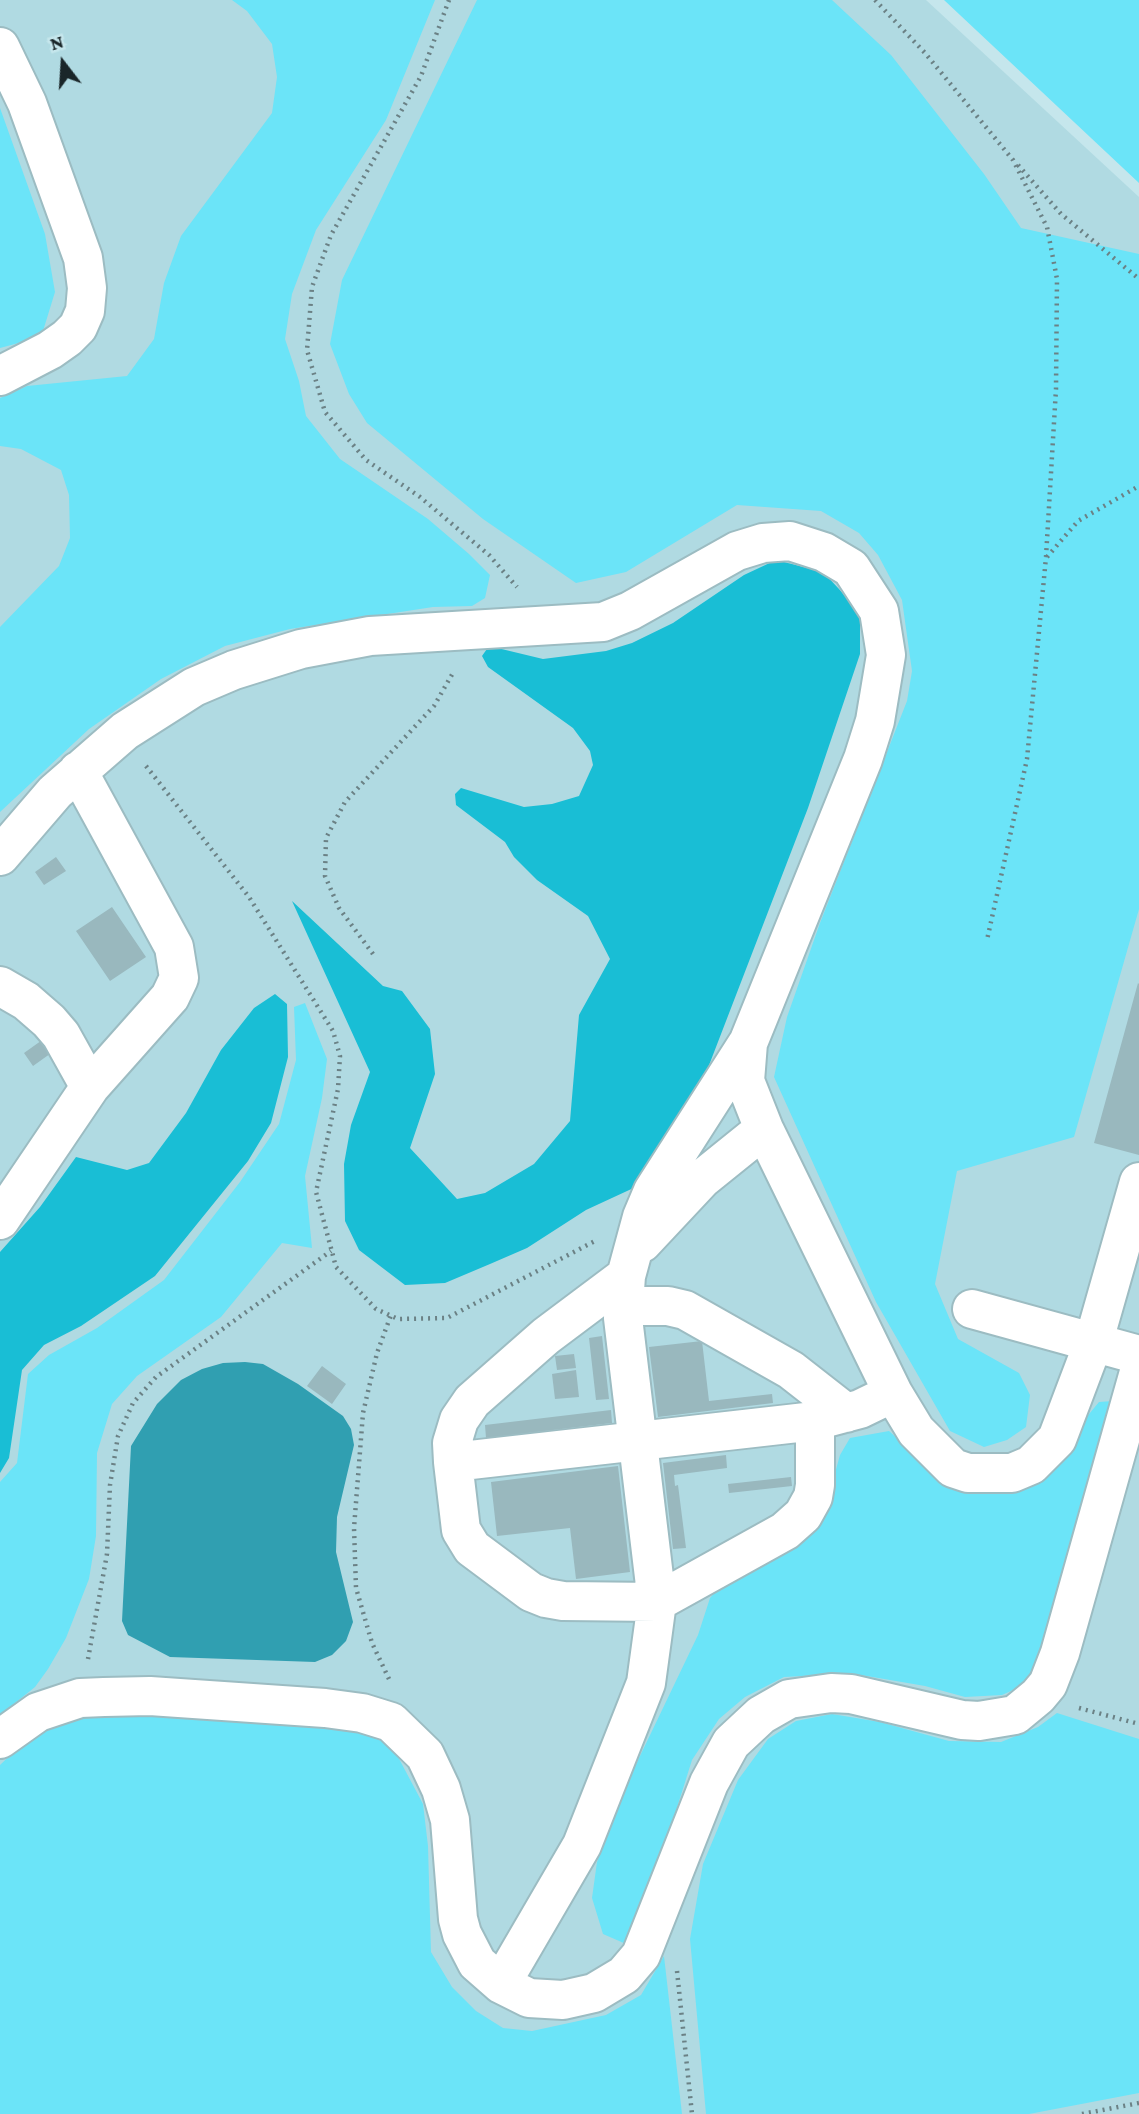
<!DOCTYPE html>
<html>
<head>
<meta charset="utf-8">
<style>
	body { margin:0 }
	#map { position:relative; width:1139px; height:2114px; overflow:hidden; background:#c5e6ec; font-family:"Crimson Pro",serif }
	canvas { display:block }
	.north { position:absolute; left:28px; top:28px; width:70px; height:70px; -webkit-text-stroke:5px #c5e6ec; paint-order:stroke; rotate:343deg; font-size:19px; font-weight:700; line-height:28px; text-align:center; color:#1a2629 }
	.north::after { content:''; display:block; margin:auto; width:24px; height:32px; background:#1a2629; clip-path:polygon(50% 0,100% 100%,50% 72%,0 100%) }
</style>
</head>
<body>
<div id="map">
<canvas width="1139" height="2114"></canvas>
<div class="north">N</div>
</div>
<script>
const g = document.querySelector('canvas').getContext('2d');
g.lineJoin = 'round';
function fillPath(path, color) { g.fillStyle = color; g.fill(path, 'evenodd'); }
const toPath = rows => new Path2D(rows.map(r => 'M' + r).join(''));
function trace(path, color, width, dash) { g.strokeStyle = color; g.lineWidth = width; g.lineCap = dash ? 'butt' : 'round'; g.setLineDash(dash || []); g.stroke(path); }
const built = toPath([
	[0,0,926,0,1139,197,1139,2114,0,2114]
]);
const green = toPath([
	[232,0,435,0,386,120,316,230,292,294,285,339,299,381,306,416,340,459,428,519,469,554,490,575,485,598,472,606,433,607,290,629,225,646,161,679,89,729,0,812,0,627,59,566,70,538,69,495,61,470,21,449,0,446,0,398,27,386,127,376,154,339,164,283,181,236,272,113,277,77,272,44,247,11],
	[477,0,832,0,891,55,984,174,1021,228,1139,254,1139,909,1074,1137,957,1171,935,1284,958,1339,1019,1373,1030,1395,1026,1427,1007,1440,984,1447,950,1431,876,1302,774,1077,787,1017,820,923,907,701,912,671,902,600,878,555,859,533,821,511,737,505,626,572,576,583,483,519,367,423,349,394,330,344,342,280],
	[944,0,1139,0,1139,183],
	[0,108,45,234,55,292,43,331,26,341,0,348],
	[305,1003,327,1059,322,1098,305,1176,312,1248,282,1243,221,1317,137,1376,112,1404,97,1453,96,1536,89,1579,66,1638,48,1669,35,1687,0,1715,0,1482,17,1463,28,1374,49,1355,97,1328,164,1280,240,1182,279,1124,296,1060,294,1007],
	[1113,1401,1036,1668,1022,1686,1002,1695,965,1697,925,1686,861,1675,820,1675,784,1677,745,1697,719,1719,692,1760,652,1887,626,1944,603,1934,592,1898,597,1862,628,1781,698,1635,710,1598,724,1582,802,1538,821,1523,840,1455,850,1438,889,1431,936,1474,961,1484,1076,1430,1099,1402],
	[82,1709,371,1731,397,1755,423,1804,428,1846,431,1952,452,1987,476,2011,503,2028,532,2031,606,2015,641,1995,664,1956,682,2114,0,2114,0,1765,44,1723],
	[1057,1713,1139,1739,1139,2093,1029,2114,706,2114,690,1939,703,1864,738,1780,768,1739,796,1721,832,1714,880,1722,949,1741,1001,1742,1038,1727]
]);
const forest = toPath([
	[776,560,823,572,839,589,860,614,860,654,808,808,691,1112,640,1185,586,1210,527,1248,490,1264,445,1283,405,1285,359,1250,345,1221,344,1164,351,1125,370,1072,292,901,383,986,402,991,430,1029,435,1074,410,1148,457,1199,485,1193,534,1164,570,1121,579,1015,610,959,588,916,537,880,514,857,505,842,456,805,455,794,461,788,524,807,552,804,579,796,593,765,590,751,573,728,488,667,482,656,489,646,543,659,606,651,632,643,673,623,744,575],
	[275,994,287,1004,288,1057,271,1123,248,1161,155,1276,81,1326,44,1345,22,1370,9,1458,0,1473,0,1252,40,1207,76,1157,127,1170,149,1163,186,1113,221,1050,254,1008]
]);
const water = toPath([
	[245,1362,263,1364,298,1384,343,1416,351,1429,354,1445,337,1517,336,1552,353,1622,346,1641,332,1655,315,1662,170,1657,128,1635,122,1621,131,1446,157,1404,181,1380,202,1369,223,1363]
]);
const building = toPath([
	[56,857,66,871,44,885,35,872],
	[112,907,146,957,110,981,76,931],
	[1138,983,1139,984,1139,1155,1094,1143],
	[45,1038,54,1051,33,1066,24,1053],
	[602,1336,609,1399,596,1400,589,1338],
	[702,1341,709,1401,772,1394,773,1403,658,1417,649,1347],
	[574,1354,576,1368,557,1370,555,1356],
	[322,1366,346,1384,332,1404,307,1386],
	[576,1370,579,1397,555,1399,552,1374],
	[611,1410,612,1423,486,1438,485,1425],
	[726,1455,727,1468,674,1475,675,1486,678,1485,686,1548,673,1549,663,1463],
	[618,1466,630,1572,576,1579,570,1528,497,1536,491,1482],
	[791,1477,792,1486,729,1493,728,1484]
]);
const path = toPath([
	[449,0,421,76,331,235,312,287,307,350,325,412,366,460,420,497,489,555,517,587],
	[875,0,925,53,1013,160,1047,227,1057,279,1056,389,1046,557,1027,759,987,940],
	[1018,165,1061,214,1139,279],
	[1047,557,1078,521,1139,486],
	[146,766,249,897,333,1031,340,1056,338,1089,316,1192,336,1267,376,1309,398,1319,447,1318,595,1241],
	[373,954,339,908,325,876,326,838,345,802,434,706,454,671],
	[88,1659,107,1554,110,1485,118,1436,133,1403,156,1377,331,1251],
	[389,1679,372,1643,356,1588,354,1528,363,1413,377,1353,391,1315],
	[1079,1708,1139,1724],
	[677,1971,692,2114],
	[1082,2114,1139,2103]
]);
const minor = toPath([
	[0,47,27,103,83,258,87,288,85,311,78,327,67,338,50,350,0,376],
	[0,856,55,792,125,731,194,687,234,670,301,649,370,636,603,622,630,611,737,551,763,543,790,541,824,552,851,568,879,611,886,655,875,721,863,759,748,1043,745,1081,764,1129,893,1393,916,1431,953,1468,968,1473,1012,1473,1031,1465,1057,1439,1093,1344,1139,1182],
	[0,986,26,1001,49,1021,61,1035,90,1087],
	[0,1220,90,1087,170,997,179,978,174,947,78,771],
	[642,1243,702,1179,764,1129],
	[626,1276,546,1336,472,1401,459,1420,452,1443,453,1462,461,1530,472,1548,531,1592,546,1598,563,1601,657,1602,785,1531,803,1515,813,1497,815,1485,815,1421],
	[623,1306,668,1306,685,1310,791,1370,846,1413],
	[972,1309,1139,1355],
	[453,1462,815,1421,860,1409,893,1393],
	[0,1739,38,1712,80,1698,104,1697,150,1696,325,1708,362,1713,391,1722,425,1755,441,1789,450,1820,458,1919,462,1934,477,1963,501,1984,529,1998,563,2000,594,1993,624,1975,641,1955,709,1783,731,1743,761,1715,789,1699,831,1693,851,1694,962,1720,979,1721,1015,1715,1038,1696,1048,1684,1060,1653,1139,1372],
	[501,1984,582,1845,646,1683,657,1602,623,1318,626,1276,642,1217,653,1191,747,1044]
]);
fillPath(built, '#b0dae2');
fillPath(green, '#6be4f8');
fillPath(forest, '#19bed5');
fillPath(water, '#309fb1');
fillPath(building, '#99b8be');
trace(minor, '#9cbcc2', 42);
trace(path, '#6b8185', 4.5, [2, 5]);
trace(minor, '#fff', 38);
</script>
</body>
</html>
